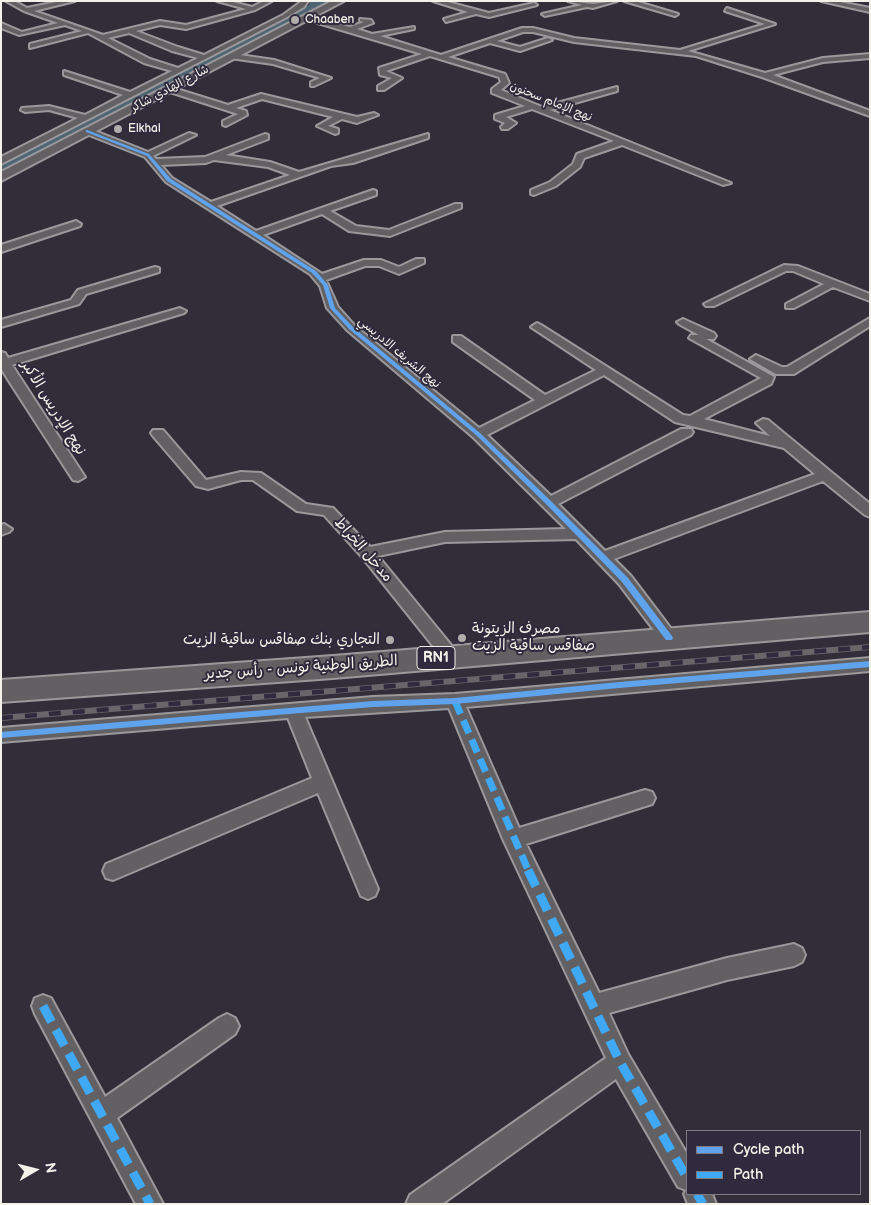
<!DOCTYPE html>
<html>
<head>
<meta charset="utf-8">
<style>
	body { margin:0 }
	#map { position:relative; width:871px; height:1205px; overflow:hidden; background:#312e39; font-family:"Balsamiq Sans",sans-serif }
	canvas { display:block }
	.frame { position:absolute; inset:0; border:2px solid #f4f1e8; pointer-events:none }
	.legend { position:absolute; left:686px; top:1130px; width:175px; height:65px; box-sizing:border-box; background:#2f2a3d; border:1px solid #7e7a81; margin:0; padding:6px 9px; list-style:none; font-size:15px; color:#f4f1e8 }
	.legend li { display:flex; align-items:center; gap:10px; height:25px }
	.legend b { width:25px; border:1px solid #7e7a81 }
	.north { position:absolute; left:10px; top:1145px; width:50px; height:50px; -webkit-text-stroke:4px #2f2a3d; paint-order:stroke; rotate:82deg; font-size:14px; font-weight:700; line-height:20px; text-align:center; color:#f4f1e8 }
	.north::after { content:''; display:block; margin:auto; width:18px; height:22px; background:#f4f1e8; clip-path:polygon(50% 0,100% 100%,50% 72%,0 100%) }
</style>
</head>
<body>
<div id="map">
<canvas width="871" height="1205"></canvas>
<div class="frame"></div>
<ul class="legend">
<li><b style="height:6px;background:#60a3ed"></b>Cycle path</li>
<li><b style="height:6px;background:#3fa9f5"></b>Path</li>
</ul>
<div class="north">N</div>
</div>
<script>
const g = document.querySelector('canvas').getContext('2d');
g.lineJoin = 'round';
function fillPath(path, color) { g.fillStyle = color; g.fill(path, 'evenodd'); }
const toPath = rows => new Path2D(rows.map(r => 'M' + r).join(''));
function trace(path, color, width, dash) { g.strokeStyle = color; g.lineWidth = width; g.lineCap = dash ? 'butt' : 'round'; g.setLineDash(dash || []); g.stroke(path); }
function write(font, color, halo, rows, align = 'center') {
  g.font = font + ' "Balsamiq Sans","Playpen Sans Arabic",sans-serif'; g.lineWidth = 4; g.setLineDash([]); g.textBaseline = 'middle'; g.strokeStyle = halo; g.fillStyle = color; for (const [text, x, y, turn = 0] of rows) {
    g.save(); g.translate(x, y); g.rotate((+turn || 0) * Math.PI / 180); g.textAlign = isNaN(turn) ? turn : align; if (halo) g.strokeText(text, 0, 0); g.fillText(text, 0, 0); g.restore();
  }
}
const water = toPath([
	[310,1,332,1,1,173,1,163,286,17,309,5]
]);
const street = toPath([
	[6,1,14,1,27,8,61,1,75,1,34,11,103,35,160,21,186,25,246,9,217,1,229,1,252,7,264,1,272,1,255,10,186,29,160,25,136,31,178,47,204,55,283,15,302,1,308,1,304,7,287,17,1,164,1,157,78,118,49,110,25,112,21,110,22,108,49,106,85,115,123,95,64,75,64,71,130,92,172,71,144,63,88,33,30,48,30,44,82,31,65,25,19,35,1,28,1,23,22,32,58,23,24,11,6,1],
	[129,33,172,51,198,58,178,68,150,59,108,38,129,33],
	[433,1,444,1,489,13,534,3,537,5,489,17,476,14,446,22,444,19,468,12,433,1],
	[568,1,593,4,617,1,593,8,587,7,545,16,542,14,582,5,568,1],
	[624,1,635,1,678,14,675,16,624,1],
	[821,1,835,1,870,8,870,12,821,1],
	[727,8,775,24,688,51,765,73,823,58,870,54,870,58,823,62,773,75,870,111,870,116,762,77,696,56,574,42,533,32,523,32,497,41,520,47,548,38,552,40,520,51,490,43,448,57,505,74,509,83,501,90,542,107,617,87,617,91,550,110,731,183,723,185,622,145,584,158,580,167,556,186,534,195,531,194,531,190,550,182,573,164,577,154,614,141,532,109,506,117,516,123,508,129,502,129,501,127,505,123,495,119,495,115,525,106,492,93,492,89,501,82,499,77,430,56,386,71,402,78,384,90,378,90,378,86,392,78,380,75,379,68,422,54,301,18,304,16,319,18,350,27,364,22,360,21,360,19,371,20,373,23,357,29,372,34,414,27,414,29,380,36,441,55,522,28,533,28,574,38,680,50,765,24,725,11,727,8],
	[233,54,274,60,331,78,314,86,311,86,311,82,320,78,273,64,230,58,230,54,233,54],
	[170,87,228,105,261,94,357,117,374,113,378,115,357,123,342,119,328,126,338,129,338,133,335,134,317,126,333,117,262,99,236,108,246,111,247,115,226,126,223,125,223,121,238,114,167,91,166,89,170,87],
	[84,129,90,129,148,152,189,133,196,135,153,156,156,159,205,157,265,134,268,135,268,139,226,155,270,162,299,172,428,134,428,138,353,163,331,166,217,206,256,231,373,190,376,191,376,195,330,211,356,226,389,230,455,204,461,204,461,208,390,236,349,231,322,214,263,235,322,274,364,260,381,260,399,267,416,259,424,259,424,263,399,274,379,266,365,266,326,280,338,307,355,326,479,428,535,400,453,342,453,336,461,336,545,395,596,370,531,327,537,323,541,325,683,415,690,416,761,378,689,338,691,335,699,335,774,377,771,384,704,419,770,436,756,423,763,419,768,420,870,504,870,517,865,515,823,481,614,559,631,576,675,634,677,638,675,642,669,644,663,642,619,584,576,539,445,542,378,556,460,656,457,661,451,662,445,661,362,557,324,515,297,511,253,480,241,480,208,489,196,486,153,436,151,433,153,430,163,430,206,480,241,472,261,473,306,504,333,508,370,547,445,532,566,529,473,437,347,330,327,308,320,286,310,274,166,182,145,157,84,133,84,129],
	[214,160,268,167,290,175,211,202,172,178,161,165,206,163,214,160],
	[604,375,675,422,784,448,815,474,605,551,558,504,691,435,693,432,691,429,681,429,551,496,487,435,604,375],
	[76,221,81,224,80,226,1,252,1,245,76,221],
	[784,265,798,266,870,294,870,301,833,287,794,308,786,308,786,304,824,284,793,271,786,271,714,306,706,306,704,304,784,265],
	[155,267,159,268,159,272,86,294,79,304,1,327,1,320,71,300,78,290,155,267],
	[180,308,186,311,184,313,12,365,85,477,78,481,73,480,7,378,1,368,1,352,5,353,8,358,180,308],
	[870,318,870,326,794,374,776,374,750,359,756,355,782,367,787,367,870,318],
	[683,319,714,333,716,336,714,339,706,339,679,324,677,322,683,319],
	[4,524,12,529,9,532,1,535,1,525,4,524],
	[870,658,870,671,466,707,519,828,645,790,652,792,655,798,652,804,526,844,599,993,727,958,794,944,802,948,805,955,802,962,794,966,727,980,609,1013,628,1054,687,1154,687,1194,712,1194,716,1204,688,1204,684,1194,686,1190,678,1187,616,1079,442,1204,406,1204,410,1195,606,1058,503,839,449,708,305,717,378,889,375,896,368,899,361,896,318,793,113,880,106,878,103,871,106,864,312,778,288,718,1,742,1,728,373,697,455,694,870,658],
	[43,995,51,998,105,1097,219,1018,227,1014,235,1018,239,1026,235,1034,117,1118,163,1204,136,1204,35,1014,32,1006,35,998,43,995]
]);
const secondary = toPath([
	[332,1,344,1,1,181,1,172,332,1]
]);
const primary = toPath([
	[870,612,870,632,333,678,1,702,1,680,333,656,870,612]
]);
const rail = toPath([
	[1,718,870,647]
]);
const quietFar1 = toPath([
	[455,701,529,872]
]);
const quiet = toPath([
	[528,870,620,1062,687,1178],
	[43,1006,150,1204],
	[697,1194,703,1204]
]);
const cycleway = toPath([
	[87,130,149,154,171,179,316,271,328,285,335,308,353,327,480,433,551,501,628,578,672,636,673,638,672,640,666,640,622,582,547,505,476,435,349,329,330,308,323,285,312,273,167,181,147,156,86,132,86,130,87,130],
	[870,661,870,667,619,688,455,704,373,707,1,738,1,732,373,701,455,698,619,682,870,661]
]);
const markers = [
	[295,20,5,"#b0adab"],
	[118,129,5,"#b0adab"],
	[462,638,5,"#b0adab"],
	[390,640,5,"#b0adab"]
];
const farPoinames = [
	["Chaaben",305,20],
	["Elkhal",128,129]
];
const farStreetnames = [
	["شارع الهادي شاكر",170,89,-28],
	["نهج الإمام سحنون",551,102,22],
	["نهج الشريف الادريسي",399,353,40]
];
const shields = [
	[436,658,38]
];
const shieldNames = [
	["RN1",436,658]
];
const streetNames = [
	["نهج الإدريس الأكبر",53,408,58],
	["مدخل الخراط",363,550,49],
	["الطريق الوطنية تونس - رأس جدير",301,668,-4]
];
const poiNames = [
	["مصرف الزيتونة",472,629],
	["صفاقس ساقية الزيت",472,646],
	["التجاري بنك صفاقس ساقية الزيت",380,640,"right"]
];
fillPath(water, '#4e6573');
trace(street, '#9a989b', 4);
trace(secondary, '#9a989b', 4);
trace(primary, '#9a989b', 4);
fillPath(street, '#626063');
fillPath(secondary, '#626063');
fillPath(primary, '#626063');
trace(rail, '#68666b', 6);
trace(rail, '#2f2a3d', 4.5, [12]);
trace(quietFar1, '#3fa9f5', 7, [14, 7]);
trace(quiet, '#3fa9f5', 9, [18, 9]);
fillPath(cycleway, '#60a3ed');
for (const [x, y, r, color] of markers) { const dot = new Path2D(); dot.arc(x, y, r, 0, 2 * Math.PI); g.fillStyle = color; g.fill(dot); trace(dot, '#2f2a3d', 2); }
write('12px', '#f4f1e8', '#2f2a3d', farPoinames, 'left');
write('12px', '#f4f1e8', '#2f2a3d', farStreetnames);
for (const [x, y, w] of shields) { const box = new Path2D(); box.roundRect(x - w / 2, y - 11.5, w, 23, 4); g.fillStyle = '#2f2a3d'; g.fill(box); trace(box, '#f4f1e8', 1); }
write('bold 14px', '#f4f1e8', null, shieldNames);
write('15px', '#f4f1e8', '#2f2a3d', streetNames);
write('15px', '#f4f1e8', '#2f2a3d', poiNames, 'left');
</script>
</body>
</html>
